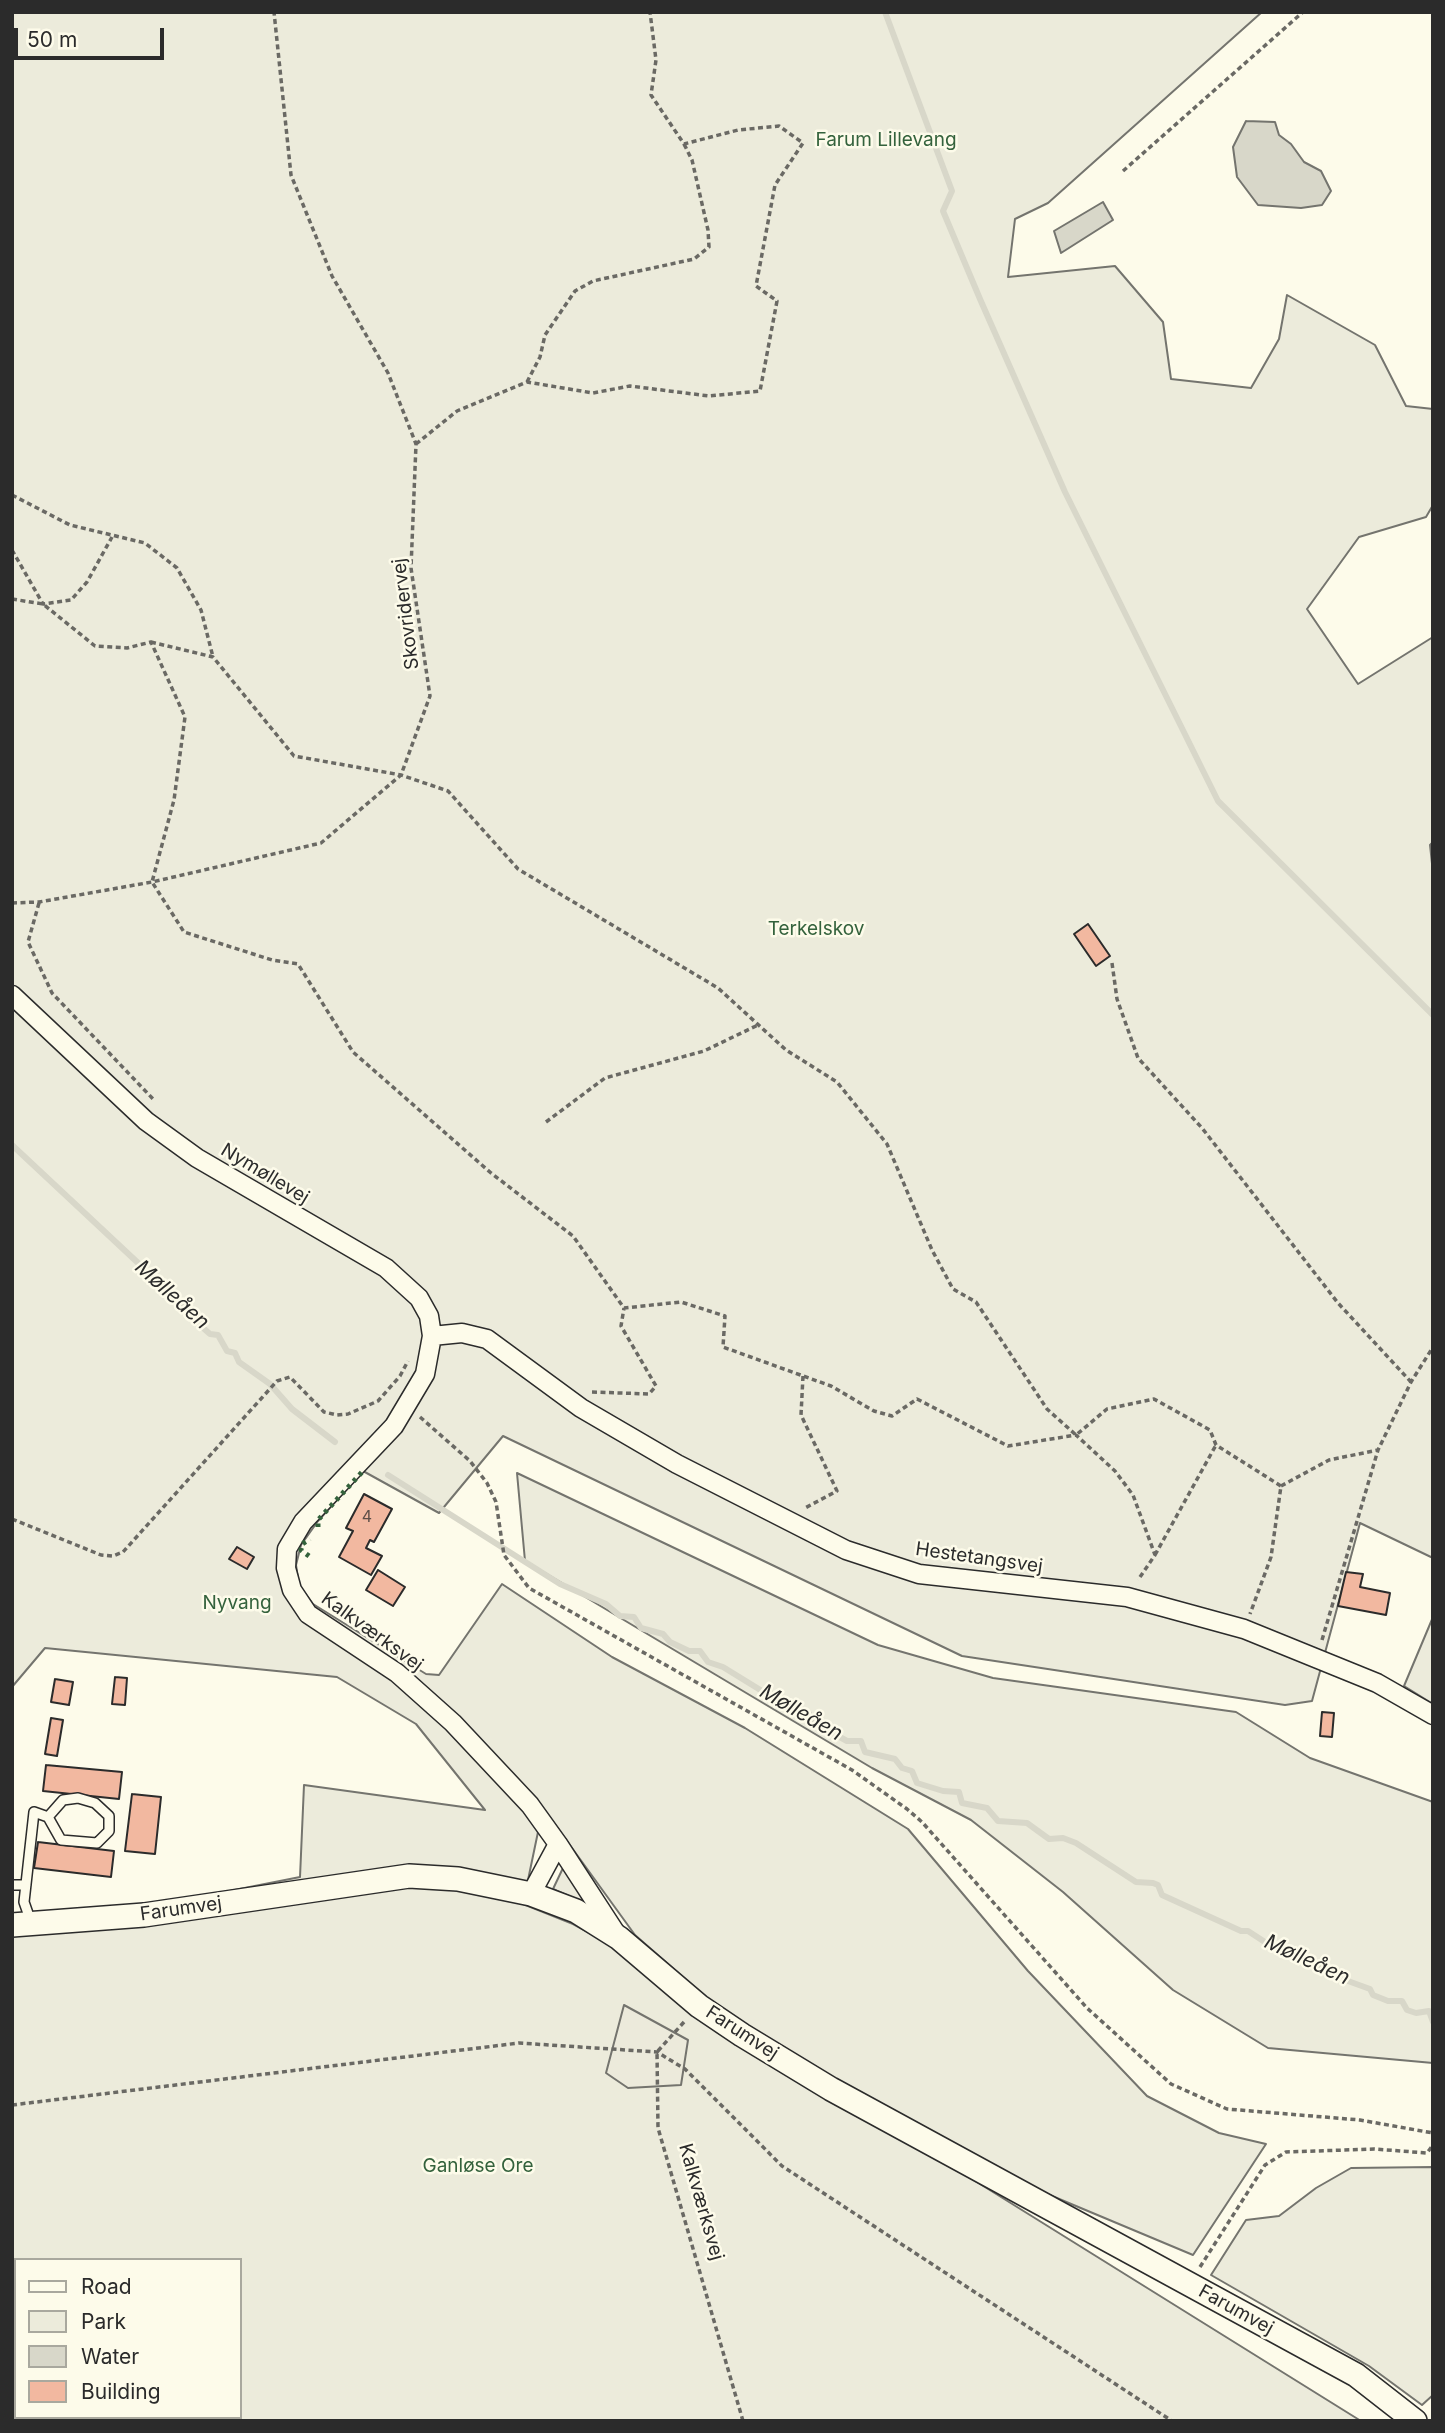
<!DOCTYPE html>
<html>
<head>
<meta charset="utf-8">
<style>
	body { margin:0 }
	#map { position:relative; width:1445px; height:2433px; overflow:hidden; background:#fdfbea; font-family:Inter,sans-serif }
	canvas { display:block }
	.frame { position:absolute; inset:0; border:14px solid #2b2b2b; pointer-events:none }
	.legend { position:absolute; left:14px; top:2258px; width:228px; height:161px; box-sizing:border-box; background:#fdfbea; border:2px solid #a9a89e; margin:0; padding:9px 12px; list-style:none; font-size:21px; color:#2b2b2b }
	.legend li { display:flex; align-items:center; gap:14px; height:35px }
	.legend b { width:35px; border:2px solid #a9a89e }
	.scale { position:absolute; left:14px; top:28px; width:150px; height:32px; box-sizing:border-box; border:4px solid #2b2b2b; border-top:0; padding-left:9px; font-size:21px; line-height:24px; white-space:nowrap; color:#2b2b2b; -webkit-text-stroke:5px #fdfbea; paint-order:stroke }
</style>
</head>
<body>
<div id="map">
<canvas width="1445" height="2433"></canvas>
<div class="frame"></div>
<ul class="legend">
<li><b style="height:9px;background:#fdfbea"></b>Road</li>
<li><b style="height:19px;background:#ecebdb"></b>Park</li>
<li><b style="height:19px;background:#d8d7c9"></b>Water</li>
<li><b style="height:19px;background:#f2b8a0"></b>Building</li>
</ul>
<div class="scale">50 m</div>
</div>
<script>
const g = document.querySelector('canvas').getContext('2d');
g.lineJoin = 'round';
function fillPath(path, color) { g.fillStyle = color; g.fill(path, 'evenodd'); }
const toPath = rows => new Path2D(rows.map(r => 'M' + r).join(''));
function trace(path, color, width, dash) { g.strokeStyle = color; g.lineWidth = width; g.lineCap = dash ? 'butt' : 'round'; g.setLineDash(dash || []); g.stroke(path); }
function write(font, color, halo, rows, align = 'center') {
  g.font = font + ' Inter,sans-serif'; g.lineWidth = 5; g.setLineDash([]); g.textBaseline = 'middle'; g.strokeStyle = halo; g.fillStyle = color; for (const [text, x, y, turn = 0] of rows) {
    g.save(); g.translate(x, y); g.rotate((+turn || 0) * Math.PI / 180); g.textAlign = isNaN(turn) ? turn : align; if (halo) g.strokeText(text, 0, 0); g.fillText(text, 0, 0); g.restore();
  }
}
const green = toPath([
	[12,12,1262,12,1048,203,1015,219,1008,277,1115,266,1163,322,1171,379,1251,388,1279,339,1287,295,1375,345,1406,406,1433,409,1433,505,1426,517,1359,537,1307,609,1358,684,1433,637,1433,842,1430,845,1433,873,1433,1558,1360,1523,1312,1701,1285,1705,962,1656,503,1436,439,1513,363,1471,318,1521,301,1545,296,1565,299,1585,313,1604,426,1674,439,1675,502,1584,612,1657,745,1728,908,1829,1028,1971,1147,2096,1219,2133,1266,2144,1193,2255,1033,2188,791,2055,708,1999,635,1935,543,1808,523,1904,573,1924,595,1936,617,1950,718,2033,956,2169,1361,2421,12,2421,12,1916,179,1901,300,1877,304,1785,485,1810,416,1724,337,1677,45,1648,12,1687,12,12],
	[16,2260,240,2260,240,2417,16,2417,16,2260],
	[517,1473,878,1645,993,1678,1236,1712,1310,1758,1433,1802,1433,2063,1268,2048,1173,1990,1063,1892,971,1820,872,1768,525,1561,517,1473],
	[1433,1617,1433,1704,1404,1686,1433,1617],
	[563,1868,583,1897,587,1904,553,1889,563,1868],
	[1433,2167,1433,2395,1422,2405,1369,2366,1211,2275,1246,2220,1279,2216,1316,2188,1351,2168,1433,2167]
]);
const parking = toPath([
	[624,2005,688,2040,681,2085,628,2088,606,2073,624,2005]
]);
const water = toPath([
	[1246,121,1275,122,1279,135,1291,144,1304,162,1321,171,1331,191,1322,205,1301,208,1258,205,1237,177,1233,147,1246,121],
	[1103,202,1113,220,1061,253,1054,231,1103,202]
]);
const stream = toPath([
	[885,12,952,191,943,211,980,299,1065,492,1218,801,1433,1015],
	[12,1145,198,1319,202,1327,210,1334,218,1335,227,1351,235,1353,239,1362,270,1384,292,1409,335,1442],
	[388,1475,560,1584,606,1604,620,1616,634,1617,641,1628,663,1634,670,1642,689,1651,700,1651,708,1662,723,1667,762,1691,780,1696,787,1705,807,1711,818,1725,847,1741,861,1741,865,1752,895,1759,902,1768,912,1771,917,1783,943,1791,959,1792,962,1803,987,1808,998,1821,1027,1823,1049,1839,1063,1838,1076,1843,1136,1882,1153,1883,1158,1885,1162,1895,1241,1931,1248,1931,1274,1948,1291,1952,1297,1959,1320,1968,1338,1971,1348,1981,1370,1989,1373,1995,1388,2001,1402,2001,1407,2010,1416,2013,1429,2011,1433,2022]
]);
const building = toPath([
	[1088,924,1110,956,1096,966,1074,934,1088,924],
	[364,1494,392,1509,374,1542,370,1540,366,1548,382,1556,371,1575,339,1557,353,1531,346,1528,364,1494],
	[237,1547,254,1557,247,1569,229,1559,237,1547],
	[378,1570,405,1587,393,1606,366,1590,378,1570],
	[1346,1572,1363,1574,1360,1587,1390,1593,1386,1615,1338,1606,1346,1572],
	[115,1677,127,1678,125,1705,112,1704,115,1677],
	[55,1679,73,1682,69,1705,51,1702,55,1679],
	[1322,1712,1334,1713,1332,1737,1320,1736,1322,1712],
	[51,1718,63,1720,57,1756,45,1754,51,1718],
	[46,1765,122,1772,119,1799,43,1791,46,1765],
	[132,1794,161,1797,155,1854,125,1851,132,1794],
	[38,1842,114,1851,111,1877,34,1868,38,1842]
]);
const path = toPath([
	[1123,171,1303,12],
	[527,382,540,357,545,335,575,291,593,281,694,259,709,247,708,230,692,160,684,144],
	[416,444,457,411,527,382,593,393,630,386,709,396,760,391,777,301,756,286,775,185,803,143,779,126,738,130,684,144,651,95,656,60,650,12],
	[12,495,70,525,145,543,177,568,201,610,213,657],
	[12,550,43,604,71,600,87,582,112,537],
	[12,599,43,604,95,646,127,648,151,642,185,717,174,800,152,882,184,932,272,960,298,964,353,1052,491,1173,573,1236,624,1308,681,1302,725,1316,723,1347,831,1386,874,1411,892,1416,917,1399,1008,1446,1076,1435,1115,1471,1133,1495,1155,1555,1138,1580],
	[151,642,213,657,294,756,401,775,448,791,518,869,718,988,786,1050,837,1082,887,1144,932,1250,953,1289,976,1302,1047,1409,1076,1435,1107,1409,1154,1399,1210,1430,1216,1445,1281,1486,1271,1557,1250,1614],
	[12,903,39,902,152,882,321,843,401,775,430,696,411,568,416,444,388,373,332,276,291,175,274,12],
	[39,903,28,942,52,993,154,1100],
	[1112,963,1117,999,1138,1058,1202,1128,1338,1303,1411,1382],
	[546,1122,605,1078,704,1051,758,1025],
	[803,1376,801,1415,837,1491,805,1508],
	[592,1392,649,1394,656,1386,621,1326,624,1308],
	[420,1417,470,1461,487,1483,496,1502,504,1555,529,1588,852,1770,907,1809,922,1822,1087,2008,1171,2084,1227,2109,1360,2120,1433,2133],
	[1281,1486,1329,1460,1378,1450],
	[12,1519,101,1555,113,1556,123,1552,277,1381,290,1377,324,1412,337,1415,348,1414,378,1401,400,1376,408,1361],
	[1155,1555,1216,1445],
	[1322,1640,1378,1450,1411,1382,1433,1347],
	[684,2022,657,2052,658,2128,743,2421],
	[12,2105,519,2043,657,2052,685,2069,782,2166,1172,2421],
	[1200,2267,1265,2165,1286,2152,1374,2149,1427,2153,1433,2145]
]);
const service = toPath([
	[12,1885,26,1885],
	[31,1922,24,1902,34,1812,48,1817,61,1840,97,1843,109,1831,109,1816,95,1803,78,1798,63,1800,48,1817]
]);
const minor = toPath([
	[12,995,146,1121,197,1158,386,1268,419,1298,429,1316,432,1336,425,1374,394,1426,303,1522,287,1549,286,1568,292,1590,308,1614,397,1673,453,1723,530,1805,558,1844,531,1894],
	[432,1336,462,1333,487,1339,581,1408,677,1464,846,1550,919,1574,1127,1597,1244,1629,1377,1683,1433,1715],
	[558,1844,619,1938]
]);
const tertiary = toPath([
	[12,1925,144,1915,409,1876,458,1879,531,1894,576,1911,619,1938,699,2006,742,2035,831,2089,1356,2375,1415,2421]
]);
const hedge = toPath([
	[318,1527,318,1520,363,1471],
	[309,1556,301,1550,302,1544,310,1539]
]);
const numberNames = [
	["4",367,1517]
];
const parkNames = [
	["Farum Lillevang",886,140],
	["Terkelskov",816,929],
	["Nyvang",237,1603],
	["Ganløse Ore",478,2166]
];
const streetNames = [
	["Skovridervej",406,614,-97],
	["Nymøllevej",265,1174,31],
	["Hestetangsvej",979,1558,8],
	["Kalkværksvej",372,1632,36],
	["Farumvej",181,1909,-8],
	["Farumvej",742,2033,33],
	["Kalkværksvej",701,2202,74],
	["Farumvej",1236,2310,29]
];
const waterNames = [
	["Mølleåen",172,1295,42],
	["Mølleåen",801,1713,30],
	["Mølleåen",1307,1960,25]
];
fillPath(green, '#ecebdb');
trace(green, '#74746e', 2);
fillPath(parking, '#eceadb');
trace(parking, '#74746e', 2);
fillPath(water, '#d8d7c9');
trace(water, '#74746e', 2);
trace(stream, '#d8d7c9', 6);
fillPath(building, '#f2b8a0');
trace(building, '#2b2b2b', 2);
trace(service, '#2b2b2b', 12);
trace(minor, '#2b2b2b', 21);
trace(tertiary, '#2b2b2b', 26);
trace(path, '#6a6964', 3.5, [5, 3.5]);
trace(service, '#fdfbea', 9);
trace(minor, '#fdfbea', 18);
trace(tertiary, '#fdfbea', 23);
trace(hedge, '#34623c', 5, [3.5, 5]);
write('16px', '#5d4e48', null, numberNames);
write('19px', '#34623c', '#fdfbea', parkNames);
write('19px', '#2b2b2b', '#fdfbea', streetNames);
write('italic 21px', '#2b2b2b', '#fdfbea', waterNames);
</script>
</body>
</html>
